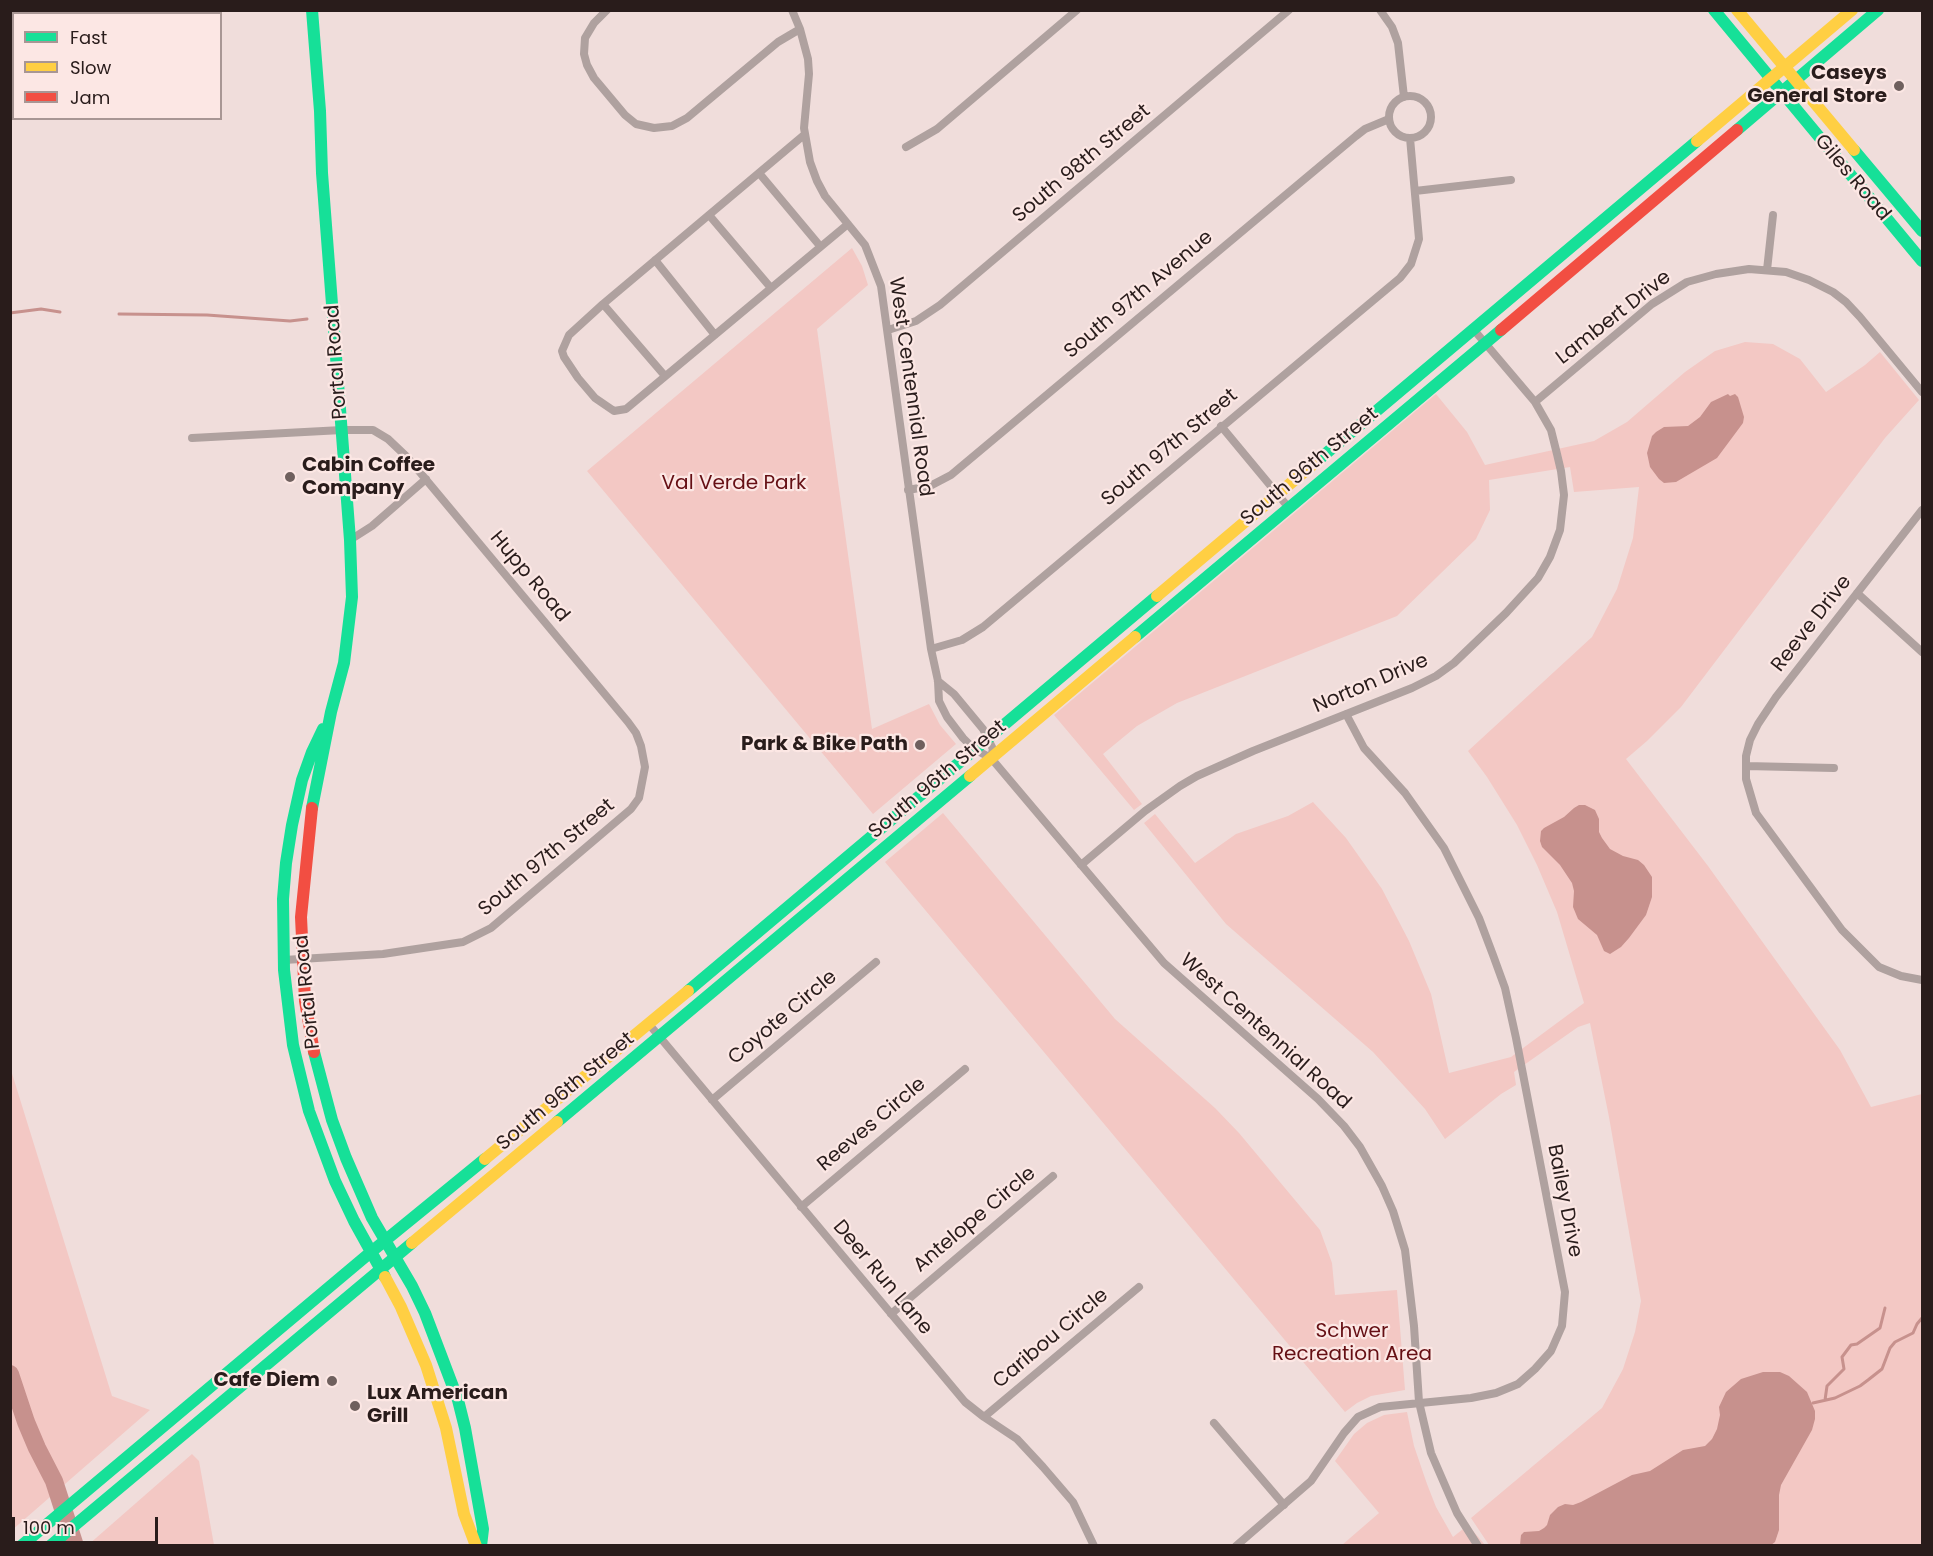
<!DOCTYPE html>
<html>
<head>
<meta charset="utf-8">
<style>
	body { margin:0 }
	#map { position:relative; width:1933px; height:1556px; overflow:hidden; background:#f0dddb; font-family:Poppins,sans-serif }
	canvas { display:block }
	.frame { position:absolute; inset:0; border:12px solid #291c1b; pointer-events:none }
	.legend { position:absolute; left:12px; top:12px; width:210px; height:108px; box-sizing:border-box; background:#fce7e4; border:2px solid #a89694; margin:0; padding:8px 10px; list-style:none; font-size:18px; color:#291c1b }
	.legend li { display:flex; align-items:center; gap:12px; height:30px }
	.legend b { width:30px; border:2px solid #a89694 }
	.scale { position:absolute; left:12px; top:1517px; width:146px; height:27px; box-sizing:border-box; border:3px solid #291c1b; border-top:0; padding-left:8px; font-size:18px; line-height:21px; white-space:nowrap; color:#291c1b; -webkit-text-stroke:4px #fce7e4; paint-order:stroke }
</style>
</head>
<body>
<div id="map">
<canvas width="1933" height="1556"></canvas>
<div class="frame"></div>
<ul class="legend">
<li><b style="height:8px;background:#16e098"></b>Fast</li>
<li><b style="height:8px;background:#ffcf43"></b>Slow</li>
<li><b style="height:8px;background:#f24e42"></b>Jam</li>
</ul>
<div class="scale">100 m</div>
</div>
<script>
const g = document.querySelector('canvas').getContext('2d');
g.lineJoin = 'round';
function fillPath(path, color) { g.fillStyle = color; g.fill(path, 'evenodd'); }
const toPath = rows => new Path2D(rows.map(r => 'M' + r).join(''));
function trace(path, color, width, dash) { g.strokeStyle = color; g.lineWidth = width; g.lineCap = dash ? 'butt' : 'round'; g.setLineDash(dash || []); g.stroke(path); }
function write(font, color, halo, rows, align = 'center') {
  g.font = font + ' Poppins,sans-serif'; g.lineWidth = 4.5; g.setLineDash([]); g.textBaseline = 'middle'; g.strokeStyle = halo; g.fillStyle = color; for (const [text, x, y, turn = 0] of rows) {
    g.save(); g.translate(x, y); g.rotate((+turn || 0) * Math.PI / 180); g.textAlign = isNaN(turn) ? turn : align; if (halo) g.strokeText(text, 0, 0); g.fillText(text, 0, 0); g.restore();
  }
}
const green = toPath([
	[852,248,862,266,868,285,817,329,872,729,929,704,940,725,956,744,873,814,587,471],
	[1745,342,1773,344,1800,359,1826,392,1865,365,1880,352,1919,400,1885,438,1681,707,1647,741,1626,759,1708,866,1840,1050,1871,1107,1922,1094,1922,1545,1489,1545,1471,1518,1602,1408,1623,1369,1635,1332,1641,1301,1609,1117,1590,1023,1578,1027,1514,1072,1516,1085,1501,1094,1445,1139,1425,1109,1373,1052,1226,924,1144,823,1155,814,1195,863,1236,834,1288,816,1313,802,1346,838,1382,889,1409,941,1431,994,1449,1073,1511,1057,1584,1003,1557,912,1537,865,1517,825,1487,777,1468,751,1592,637,1617,589,1633,538,1639,487,1574,492,1570,467,1489,480,1490,510,1476,539,1397,616,1177,703,1137,726,1103,754,1142,804,1134,810,1054,715,1436,394,1467,432,1485,465,1594,441,1627,422,1685,372,1715,351],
	[943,813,1115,1019,1215,1108,1239,1133,1320,1230,1332,1263,1335,1295,1397,1290,1405,1390,1371,1396,1357,1403,1345,1412,885,862],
	[10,1067,112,1396,150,1410,11,1531],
	[1407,1412,1414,1446,1427,1484,1436,1507,1453,1537,1468,1525,1485,1545,1342,1545,1379,1513,1335,1461,1354,1434,1367,1423,1384,1415],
	[192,1454,199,1461,214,1545,88,1545]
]);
const water = toPath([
	[1728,394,1730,396,1735,394,1738,397,1744,417,1743,423,1717,458,1676,482,1664,483,1659,479,1650,467,1647,453,1652,436,1656,432,1664,427,1688,426,1700,417,1711,402],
	[1579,805,1585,805,1595,810,1599,819,1599,832,1602,838,1610,849,1623,856,1638,860,1644,865,1652,877,1652,897,1646,915,1629,938,1621,947,1610,954,1604,951,1597,935,1578,919,1573,907,1574,891,1572,883,1560,865,1542,847,1540,841,1541,831,1544,828,1564,817,1574,808],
	[1763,1372,1780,1372,1789,1376,1807,1392,1815,1411,1815,1419,1812,1430,1781,1485,1779,1495,1779,1530,1775,1542,1771,1545,1520,1545,1521,1535,1524,1532,1539,1531,1544,1528,1547,1525,1550,1515,1558,1507,1565,1504,1573,1505,1581,1502,1632,1475,1650,1471,1683,1450,1705,1446,1712,1439,1717,1429,1720,1415,1719,1407,1726,1392,1741,1379]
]);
const stream = toPath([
	[10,313,41,309,60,312],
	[119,314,207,315,290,321,307,319],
	[1825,1400,1827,1386,1844,1369,1842,1357,1851,1345,1857,1344,1880,1328,1885,1308],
	[1813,1403,1835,1398,1860,1386,1868,1380,1882,1369,1890,1348,1895,1342,1913,1333,1917,1324,1922,1318]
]);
const river = toPath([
	[10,1374,26,1422,37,1448,54,1481,75,1546]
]);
const street = toPath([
	[607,10,594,23,585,38,584,54,587,65,594,78,625,115,636,124,654,128,672,126,687,118,778,42,800,29],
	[792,10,800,29,808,59,809,74,804,128,810,162,817,181,825,196,865,245,881,286,931,649,938,681,939,701,947,717,963,738,974,749,991,758,1164,963,1318,1099,1344,1126,1360,1147,1382,1186,1393,1211,1405,1250,1414,1326,1419,1402,1431,1453,1457,1513,1478,1546],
	[1380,10,1392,27,1398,43,1404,97],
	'1389 117a21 21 0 1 1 42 0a21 21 0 1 1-42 0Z',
	[804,135,603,304,569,335,562,351,564,357,578,378,595,398,614,411,626,409,848,224],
	[906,147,937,129,1077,10],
	[759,173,820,246],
	[1415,191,1511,180],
	[709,215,771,288],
	[655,260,715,335],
	[1767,270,1773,215],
	[603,304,665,376],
	[888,330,916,321,940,305,1289,10],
	[1535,402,1652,304,1687,282,1716,274,1749,269,1786,272,1809,280,1833,292,1846,302,1860,317,1922,392],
	[1221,426,1289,508],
	[192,438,342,430,373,430,388,439,408,458,628,722,636,733,641,746,645,767,639,798,631,809,491,928,463,942,383,954,284,960],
	[908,490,930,486,951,475,1356,136,1365,129,1389,119],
	[1922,510,1776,697,1758,724,1750,740,1746,756,1746,779,1756,813,1842,930,1879,967,1901,976,1922,980],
	[350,540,372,526,426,479],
	[1857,593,1922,652],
	[931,649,962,640,983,627,1400,278,1411,264,1419,239,1410,138],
	[938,681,954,694,983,729,993,749,991,757],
	[1746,766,1834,768],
	[1081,865,1145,811,1180,786,1197,776,1253,751,1412,688,1436,676,1454,663,1506,613,1538,578,1550,557,1560,530,1564,495,1561,471,1557,454,1551,430,1535,402,1474,330],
	[648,1023,965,1402,984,1417,1017,1439,1043,1467,1073,1502,1094,1546],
	[712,1100,876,962],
	[801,1207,965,1069],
	[891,1314,1053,1176],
	[984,1417,1139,1287],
	[1214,1423,1284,1505],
	[1236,1546,1311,1481,1344,1433,1358,1417,1380,1407,1471,1398,1496,1393,1518,1384,1535,1369,1551,1351,1562,1326,1565,1292,1516,1038,1505,988,1493,955,1479,918,1444,848,1405,793,1364,748,1346,714]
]);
const fast = toPath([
	[1714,10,1922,261],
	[1737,130,1878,10],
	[1854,150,1922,231],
	[1317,461,1697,141],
	[1135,637,1501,330],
	[323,729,312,752,302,780,292,825,286,863,283,899,284,970,293,1045,309,1111,335,1181,354,1221,385,1277],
	[312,808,331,712,344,663,352,597,350,540,322,173,320,111,312,10],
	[688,991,1157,596],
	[314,1052,332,1120,346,1158,372,1218,412,1286,425,1313,458,1400,465,1428,483,1529,481,1546],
	[557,1122,970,776],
	[21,1546,371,1252,485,1159],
	[50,1546,412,1243]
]);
const slow = toPath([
	[1737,10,1854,150],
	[1697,141,1852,10],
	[1157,596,1317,461],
	[970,776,1135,637],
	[485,1159,688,991],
	[412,1243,557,1122],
	[385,1277,401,1307,426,1365,446,1428,464,1514,476,1546]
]);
const jam = toPath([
	[1501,330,1737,130],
	[312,808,301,917,305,1001,314,1052]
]);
const markers = [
	[1899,86,6,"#6f605e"],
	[290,477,6,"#6f605e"],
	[920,745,6,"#6f605e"],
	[332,1381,6,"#6f605e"],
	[355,1406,6,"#6f605e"]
];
const poiNames = [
	["Caseys",1887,74],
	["General Store",1887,97],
	["Cabin Coffee",302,466,"left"],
	["Company",302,489,"left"],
	["Park & Bike Path",908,745],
	["Cafe Diem",320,1381],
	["Lux American",367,1394,"left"],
	["Grill",367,1417,"left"]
];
const streetNames = [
	["South 98th Street",1082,164,-40],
	["Giles Road",1852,178,50],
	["South 97th Avenue",1139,295,-40],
	["Lambert Drive",1614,318,-38],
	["Portal Road",337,362,-94],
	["West Centennial Road",910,387,82],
	["South 97th Street",1170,448,-40],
	["South 96th Street",1310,467,-40],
	["Hupp Road",529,577,50],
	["Reeve Drive",1812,624,-52],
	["Norton Drive",1371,684,-23],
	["South 96th Street",938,780,-40],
	["South 97th Street",547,858,-40],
	["Portal Road",308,992,-96],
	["Coyote Circle",783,1018,-40],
	["West Centennial Road",1265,1032,42],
	["South 96th Street",566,1092,-40],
	["Reeves Circle",872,1125,-40],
	["Bailey Drive",1564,1201,79],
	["Antelope Circle",975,1220,-40],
	["Deer Run Lane",882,1278,50],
	["Caribou Circle",1051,1339,-40]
];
const parkNames = [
	["Val Verde Park",734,484],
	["Schwer",1352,1332],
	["Recreation Area",1352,1355]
];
fillPath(green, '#f3c8c4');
fillPath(water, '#c7918d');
trace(stream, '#c7918d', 3);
trace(river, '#c7918d', 18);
trace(street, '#afa19f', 8);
trace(fast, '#16e098', 12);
trace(slow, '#ffcf43', 12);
trace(jam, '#f24e42', 12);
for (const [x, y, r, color] of markers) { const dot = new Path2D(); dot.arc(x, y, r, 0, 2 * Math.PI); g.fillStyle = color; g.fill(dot); trace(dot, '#fce7e4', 2); }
write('bold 20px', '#291c1b', '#fce7e4', poiNames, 'right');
write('20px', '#291c1b', '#fce7e4', streetNames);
write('20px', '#650f14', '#fce7e4', parkNames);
</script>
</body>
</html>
